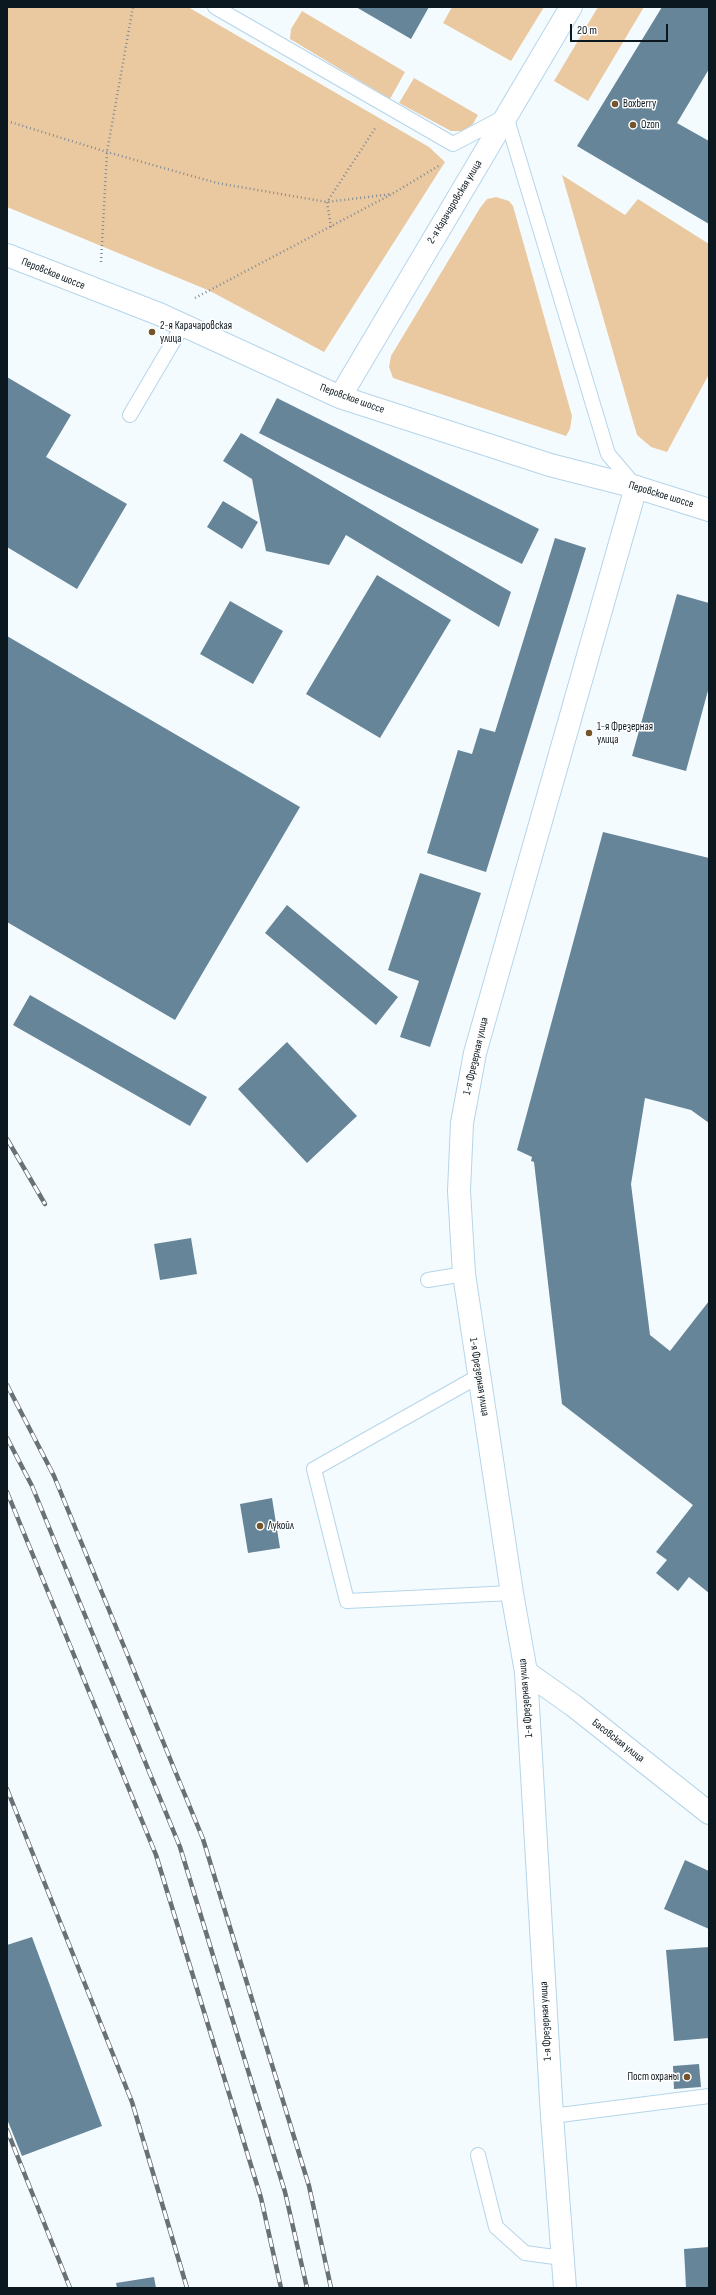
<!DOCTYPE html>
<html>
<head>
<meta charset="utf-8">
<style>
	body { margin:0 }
	#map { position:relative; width:716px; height:2295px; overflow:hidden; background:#f4fbff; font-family:"Sofia Sans Condensed",sans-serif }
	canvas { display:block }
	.frame { position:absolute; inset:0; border:8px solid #0c181f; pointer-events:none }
	.scale { position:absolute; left:570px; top:24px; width:98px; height:18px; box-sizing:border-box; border:2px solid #0c181f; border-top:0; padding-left:5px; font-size:12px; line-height:14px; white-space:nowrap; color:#0c181f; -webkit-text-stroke:3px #fff; paint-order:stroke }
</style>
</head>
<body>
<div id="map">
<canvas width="716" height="2295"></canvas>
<div class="frame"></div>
<div class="scale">20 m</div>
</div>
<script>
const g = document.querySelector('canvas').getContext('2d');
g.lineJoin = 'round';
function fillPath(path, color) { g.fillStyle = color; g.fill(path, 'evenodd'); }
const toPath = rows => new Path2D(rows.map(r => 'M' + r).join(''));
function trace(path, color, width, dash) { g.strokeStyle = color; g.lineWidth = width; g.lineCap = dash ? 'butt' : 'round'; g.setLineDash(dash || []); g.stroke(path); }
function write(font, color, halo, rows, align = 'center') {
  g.font = font + ' "Sofia Sans Condensed",sans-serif'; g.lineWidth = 3; g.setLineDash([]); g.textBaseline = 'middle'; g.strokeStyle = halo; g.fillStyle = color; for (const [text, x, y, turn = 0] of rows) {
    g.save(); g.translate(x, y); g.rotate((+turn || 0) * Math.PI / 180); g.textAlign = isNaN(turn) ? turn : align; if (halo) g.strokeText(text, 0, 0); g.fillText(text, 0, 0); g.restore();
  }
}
const green = toPath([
	[7,7,188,7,429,147,445,162,324,352,210,291,7,207],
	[452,7,544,7,511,61,443,23],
	[598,7,644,7,588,101,554,81],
	[302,11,405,72,390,99,290,39,291,29],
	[414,78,478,115,473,124,463,131,451,131,399,103],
	[562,175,625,215,638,199,709,244,709,374,667,452,651,447,637,435],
	[496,197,509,201,513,206,572,416,570,429,566,436,393,378,389,367,391,356,480,208,487,199]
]);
const building = toPath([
	[356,7,429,7,411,39],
	[662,7,709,7,709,69,677,123,709,141,709,224,577,146],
	[7,377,71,415,46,457,127,504,77,589,7,547],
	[277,398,539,529,522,564,259,433],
	[241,433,511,592,499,627,346,535,329,565,266,551,252,479,223,461],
	[223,501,258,522,242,549,207,527],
	[555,538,586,548,486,872,427,853,458,750,472,754,480,728,495,732],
	[377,575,451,620,380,738,306,694],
	[677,594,709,603,709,687,686,771,632,756],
	[230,601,283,631,253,684,200,654],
	[7,636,300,807,175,1020,7,922],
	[603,832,709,858,709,1123,691,1110,645,1098,631,1184,650,1335,670,1351,709,1301,709,1593,689,1577,678,1591,656,1573,667,1560,656,1552,693,1505,562,1404,534,1162,531,1161,532,1157,517,1150],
	[420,873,481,893,430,1047,400,1037,419,981,388,970],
	[287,905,398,997,376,1025,265,933],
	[30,995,207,1097,190,1126,13,1025],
	[287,1042,357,1116,307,1163,238,1089],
	[191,1238,197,1274,160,1280,154,1244],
	[272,1498,280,1548,248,1553,240,1504],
	[685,1860,709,1871,709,1929,664,1909],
	[32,1937,102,2126,22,2156,7,2119,7,1945],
	[709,1947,709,2038,674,2041,666,1950],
	[699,2064,701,2087,674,2089,673,2066],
	[709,2247,709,2288,686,2288,684,2249],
	[154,2277,156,2288,117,2288,116,2283]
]);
const path = toPath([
	[7,121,107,152,217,183,327,202,392,194],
	[331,227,327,202,376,127],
	[101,262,107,152,133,7],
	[195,298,392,194,440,165]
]);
const lane = toPath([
	[215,7,453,144,506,116,608,454,636,487],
	[130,415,183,325],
	[428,1280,464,1274],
	[479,1376,314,1469,347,1601,512,1593],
	[552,2116,709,2096],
	[478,2155,496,2227,525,2253,562,2258]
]);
const street = toPath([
	[7,255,159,314,340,397,550,465,636,487],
	[340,397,571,7],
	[526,1672,574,1706,709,1813]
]);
const secondary = toPath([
	[565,2288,552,2116,526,1672,512,1593,464,1274,459,1191,462,1123,475,1053,636,487,709,510]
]);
const rail = toPath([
	[7,1139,45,1204],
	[7,1385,54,1476,203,1839,309,2186,331,2288],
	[7,1438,32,1486,180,1847,285,2192,307,2288],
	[7,1492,156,1855,261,2198,281,2288],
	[7,1789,132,2102,187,2288],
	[7,2130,70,2288]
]);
const markers = [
	[615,104,4,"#74542a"],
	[633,125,4,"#74542a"],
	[152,332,4,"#74542a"],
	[589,733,4,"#74542a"],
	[260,1526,4,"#74542a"],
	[687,2077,4,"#74542a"]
];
const poiNames = [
	["Boxberry",623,104],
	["Ozon",641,125],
	["2-я Карачаровская",160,326],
	["улица",160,339],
	["1-я Фрезерная",597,727],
	["улица",597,740],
	["Лукойл",268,1526],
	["Пост охраны",679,2077,"right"]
];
const streetNames = [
	["2-я Карачаровская улица",455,202,-59],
	["Перовское шоссе",53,274,22],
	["Перовское шоссе",352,399,20],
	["Перовское шоссе",661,495,17],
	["1-я Фрезерная улица",476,1056,-77],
	["1-я Фрезерная улица",479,1377,81],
	["1-я Фрезерная улица",526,1698,-95],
	["Басовская улица",618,1741,38],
	["1-я Фрезерная улица",546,2021,-93]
];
fillPath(green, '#eac9a1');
fillPath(building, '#678598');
trace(lane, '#b5d5e9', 16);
trace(street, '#b5d5e9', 24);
trace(secondary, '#b5d5e9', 24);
trace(path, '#838c92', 2.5, [1, 3]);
trace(lane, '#fff', 14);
trace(street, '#fff', 22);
trace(secondary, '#fff', 22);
trace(rail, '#677176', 4.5);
trace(rail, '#fff', 3, [9]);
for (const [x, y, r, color] of markers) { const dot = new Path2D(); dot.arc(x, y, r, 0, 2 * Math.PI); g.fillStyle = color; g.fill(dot); trace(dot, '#fff', 1.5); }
write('11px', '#0c181f', '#fff', poiNames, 'left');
write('11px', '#0c181f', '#fff', streetNames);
</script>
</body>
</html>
